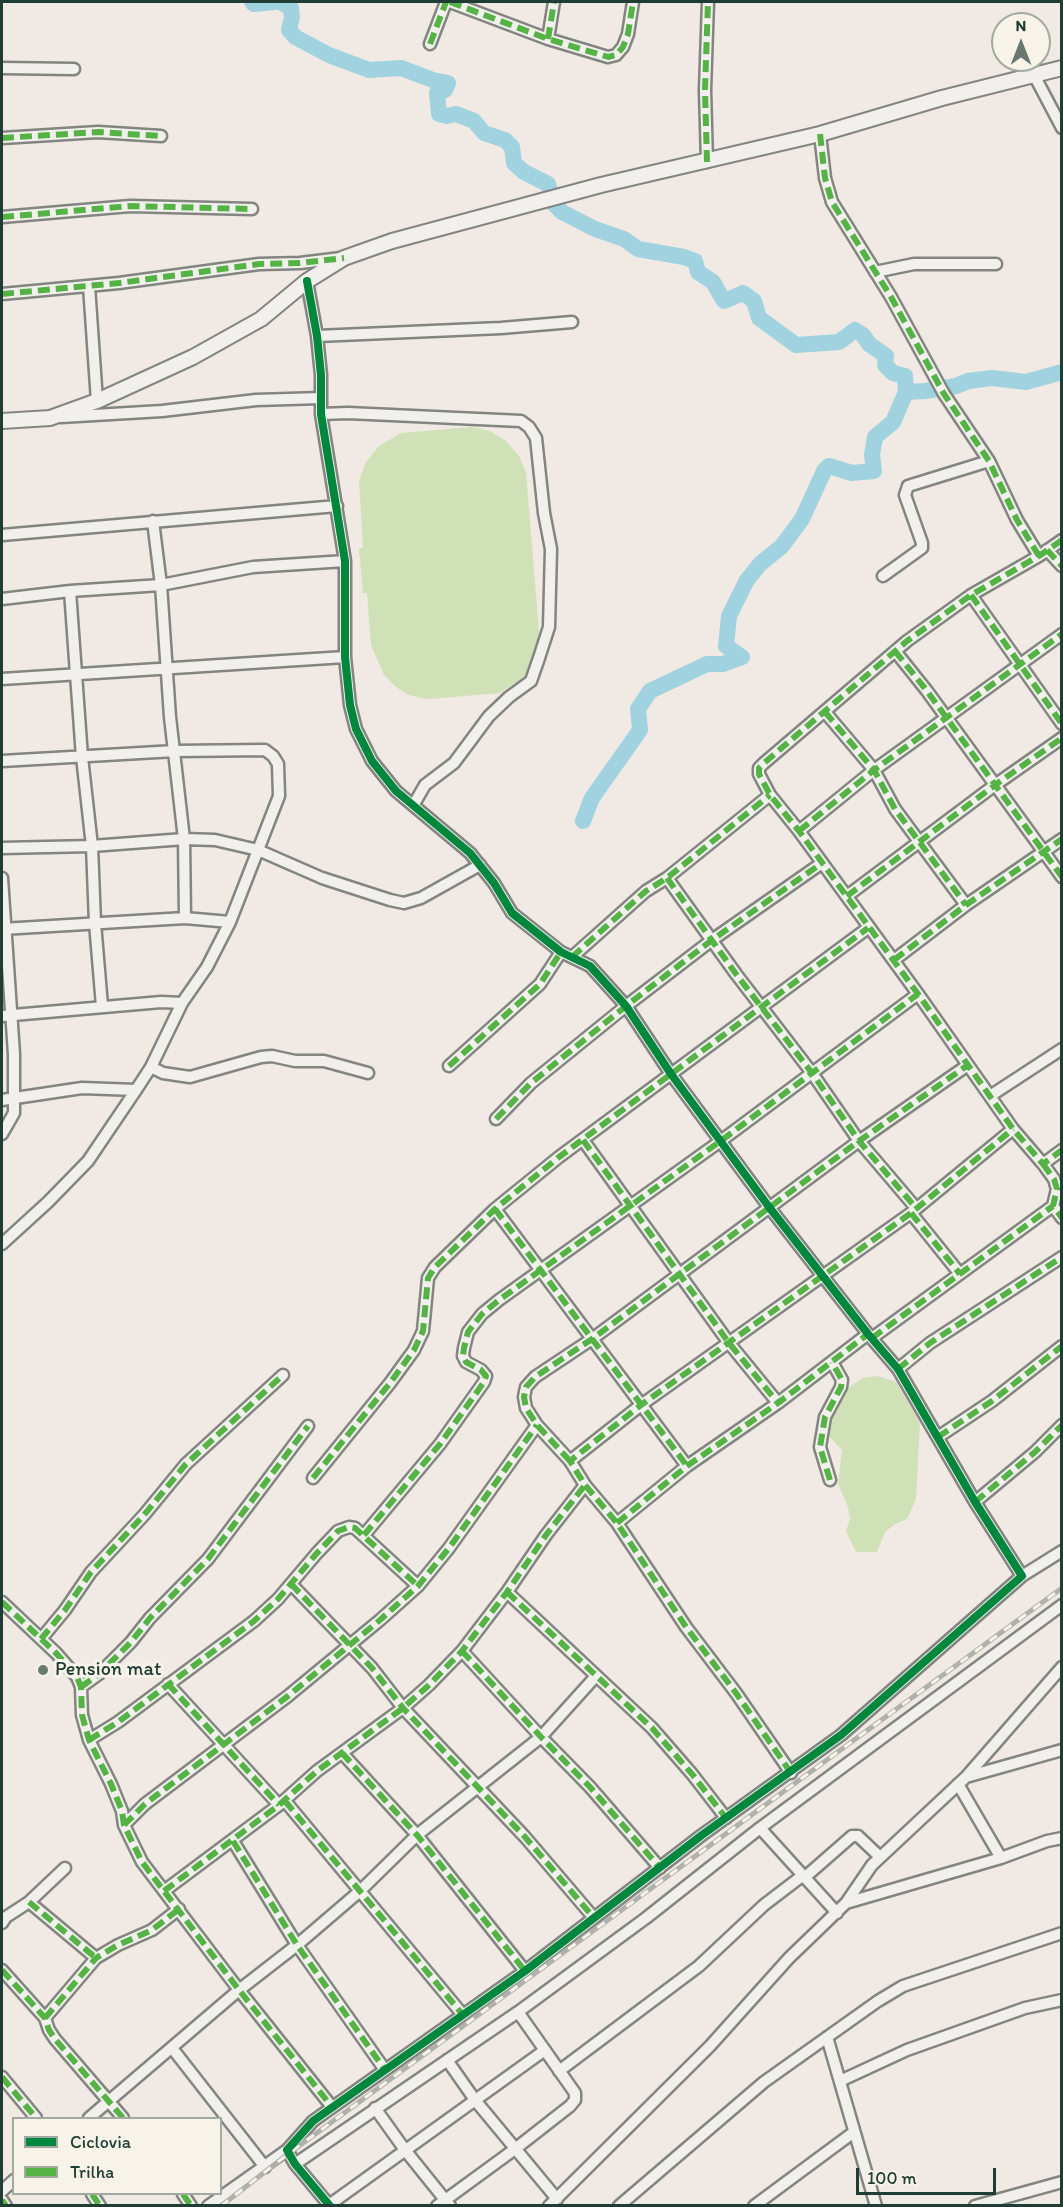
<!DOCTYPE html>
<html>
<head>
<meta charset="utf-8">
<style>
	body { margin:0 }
	#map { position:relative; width:1063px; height:2207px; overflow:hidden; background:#f1e9e3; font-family:Itim,sans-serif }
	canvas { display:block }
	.frame { position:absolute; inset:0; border:3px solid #1f3d34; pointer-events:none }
	.legend { position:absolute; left:12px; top:2117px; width:210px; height:78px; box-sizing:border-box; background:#f7f3e8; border:2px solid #a1aaa0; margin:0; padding:8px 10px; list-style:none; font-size:18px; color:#1f3d34 }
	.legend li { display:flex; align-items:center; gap:12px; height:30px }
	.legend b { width:30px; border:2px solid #a1aaa0 }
	.north { position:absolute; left:991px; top:12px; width:60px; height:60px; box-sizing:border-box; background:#f7f3e8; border:2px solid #a1aaa0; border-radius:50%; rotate:0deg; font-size:16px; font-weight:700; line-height:24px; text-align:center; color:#1f3d34 }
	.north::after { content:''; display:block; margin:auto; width:21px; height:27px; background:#687971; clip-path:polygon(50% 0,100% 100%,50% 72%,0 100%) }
	.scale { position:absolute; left:856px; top:2168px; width:140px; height:27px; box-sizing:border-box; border:3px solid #1f3d34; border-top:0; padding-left:8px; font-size:18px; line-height:21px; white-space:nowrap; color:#1f3d34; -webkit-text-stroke:4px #f7f3e8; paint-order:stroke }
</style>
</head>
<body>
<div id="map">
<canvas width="1063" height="2207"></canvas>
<div class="frame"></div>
<ul class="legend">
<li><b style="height:8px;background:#00873e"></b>Ciclovia</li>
<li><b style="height:8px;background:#55b346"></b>Trilha</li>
</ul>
<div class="north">N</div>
<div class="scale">100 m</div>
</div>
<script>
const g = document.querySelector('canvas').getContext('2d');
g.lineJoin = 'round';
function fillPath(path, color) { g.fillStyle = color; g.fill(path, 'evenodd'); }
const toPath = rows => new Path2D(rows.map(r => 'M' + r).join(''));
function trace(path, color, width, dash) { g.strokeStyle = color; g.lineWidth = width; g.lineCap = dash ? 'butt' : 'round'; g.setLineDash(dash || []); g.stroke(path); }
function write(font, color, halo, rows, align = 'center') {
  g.font = font + ' Itim,sans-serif'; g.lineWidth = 6; g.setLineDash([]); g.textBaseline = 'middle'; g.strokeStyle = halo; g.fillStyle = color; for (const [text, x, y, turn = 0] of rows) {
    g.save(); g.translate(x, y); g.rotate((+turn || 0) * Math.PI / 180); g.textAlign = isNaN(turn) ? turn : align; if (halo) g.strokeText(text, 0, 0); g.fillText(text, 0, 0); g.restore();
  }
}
const green = toPath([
	[472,427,490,431,506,441,519,456,526,473,540,643,531,668,523,678,499,693,430,699,420,698,407,694,396,687,384,675,371,645,367,593,363,593,359,548,363,548,359,480,366,462,379,446,401,433],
	[878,1376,896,1382,920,1423,916,1499,907,1519,895,1524,885,1532,877,1552,856,1552,846,1531,850,1519,848,1507,838,1484,842,1450,829,1436,830,1425,833,1416,838,1410,836,1402,849,1387,863,1378]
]);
const river = toPath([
	[252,2,254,4,274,2],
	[280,2,291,8,292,17,289,30,295,37,329,55,369,70,401,68,433,80,448,83,445,90,437,93,439,114,447,116,456,114,474,121,484,133,505,140,512,147,514,163,524,172,548,184,554,204,562,212,595,229,624,239,638,249,684,257,695,261,698,272,713,282,724,301,743,293,754,301,759,318,796,345,839,342,855,330,863,335,869,344,886,356,885,365,893,373,905,376,906,392],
	[583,821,592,798,640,730,638,709,650,691,707,664,723,664,742,657,726,646,729,616,747,580,760,564,782,546,802,519,824,471,829,466,852,473,874,471,872,455,875,437,893,422,906,392,925,391,956,386,968,381,992,378,1026,382,1062,372]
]);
const minor = toPath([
	[450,2,548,39,608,57,616,55,623,47,628,34,633,2],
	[548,39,554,2],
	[430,44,446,2],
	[2,68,74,69],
	[1034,75,1062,128],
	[820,134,825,178,832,202,891,297,944,394,989,461,1017,520,1039,556],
	[2,138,98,132,161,136],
	[707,162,705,90,708,2],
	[2,217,130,206,252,209],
	[875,272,914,264,996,264],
	[307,281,317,336,321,375,321,414,345,561,345,657,350,705,356,729,372,761,396,791,470,853,494,883,512,913,561,952,590,966,626,1006,671,1074,769,1207,868,1334,898,1369,975,1502,1022,1576,841,1735,702,1835,525,1971,313,2121,287,2150,295,2164,330,2206],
	[89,286,97,401],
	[2,294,119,283,259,264,300,263,341,258],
	[317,336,501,328,572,322],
	[321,414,348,413,521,421,529,427,536,438,544,513,551,549,549,627,539,658,531,681,509,697,489,716,454,763,425,785,414,804],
	[61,417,162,411,256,400,321,398],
	[153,521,161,585,170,717,184,839,185,918],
	[2,535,337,506],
	[1062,540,1039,556,971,595,907,641,764,763,759,768,759,774,770,795,799,831,918,994,1013,1129,1043,1164,1062,1150],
	[1047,550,1062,566],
	[883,576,922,548,922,543,905,495,908,486,989,461],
	[70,591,82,757,92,846,95,923,102,1006],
	[971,595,1062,724],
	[2,599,70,591,161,585,253,567,345,561],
	[895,651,927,691,1062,877],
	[2,679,345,657],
	[825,712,874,770,895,809,966,905],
	[2,761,175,751,265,750,273,756,278,764,279,796,230,922,207,967,182,1003,151,1067,136,1090,88,1161,48,1202,2,1244],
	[799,831,874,770,1062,634],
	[2,848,92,846,184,839,215,840,258,850,322,878,390,900,404,903,421,898,480,865],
	[2,878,14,1054,14,1113,2,1134],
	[667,878,736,974,812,1073,859,1141,916,1208],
	[847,896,995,785,1062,738],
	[2,929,185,918,230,922],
	[572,957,646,891,667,878,770,795],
	[894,960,966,905,1062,839],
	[2,1016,161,1002,182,1003],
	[449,1066,540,984,561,952],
	[151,1067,163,1073,190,1077,261,1057,272,1056,295,1061,324,1061,368,1073],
	[990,1096,1062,1049],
	[2,1100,82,1088,136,1090],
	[496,1119,531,1083,626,1006,712,940,822,863],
	[583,1140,729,1343,778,1403],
	[1043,1164,1054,1179,1057,1189,1053,1206,1062,1218],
	[495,1209,687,1466],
	[911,1213,960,1274],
	[872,1338,1053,1206],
	[898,1369,930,1343,1062,1257],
	[938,1437,992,1401,1062,1346],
	[570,1461,537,1425,526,1408,524,1397,526,1387,535,1377,592,1339,859,1141,968,1065],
	[313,1478,390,1383,414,1350,423,1331,428,1278,435,1267,495,1209,559,1157,868,928],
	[830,1480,820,1447,825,1417,841,1387,842,1380,832,1362],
	[975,1502,1035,1452,1062,1425],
	[617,1523,687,1466,778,1403,868,1334],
	[364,1535,440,1444,484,1382,486,1376,481,1370,466,1362,463,1356,464,1348,468,1332,482,1314,499,1300,722,1140,918,994],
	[1022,1576,1062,1551],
	[291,1584,372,1668,403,1708,525,1837,594,1918],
	[507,1592,652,1728,692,1774,726,1818],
	[2,1602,56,1653,77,1677,81,1687,82,1715,89,1740,111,1784,122,1811,124,1825,142,1862,239,1990,332,2107],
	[41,1639,65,1610,91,1572,144,1515,186,1464,283,1375],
	[462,1651,541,1737,590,1787,660,1868],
	[168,1684,279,1805],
	[81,1687,99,1674,131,1642,150,1618,208,1559,308,1426],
	[89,1740,118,1722,254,1621,278,1599,317,1553,338,1531,349,1527,355,1528,418,1586],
	[342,1753,417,1835,525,1971],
	[791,1773,736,1693,686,1627,617,1523,585,1485,570,1461,641,1405,911,1213,1013,1129],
	[966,1777,1062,1750],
	[958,1784,1001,1858],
	[285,1801,463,2015],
	[124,1825,145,1804,288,1696,380,1620,418,1586,449,1548,537,1425],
	[760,1828,837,1913],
	[233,1841,297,1945,385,2070],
	[804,1878,852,1836,858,1836,880,1857],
	[164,1891,279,1805,317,1771,403,1708,429,1685,462,1651,507,1592,546,1535,585,1485],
	[29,1902,96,1958],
	[846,1903,1001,1858,1047,1841,1062,1838],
	[2,1923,6,1917,29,1902,65,1868],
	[2,1970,45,2018,49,2030,55,2039,123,2118],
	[45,2018,96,1958,118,1945,152,1930,179,1909],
	[827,2037,876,2206],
	[172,2048,265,2167],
	[447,2060,475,2100,557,2199],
	[559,2071,699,1966,764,1905,802,1876],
	[2,2077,36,2118],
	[840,2081,907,2050,1025,2008,1062,2000],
	[375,2108,405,2150,450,2206],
	[89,2118,239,1990,297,1945,360,1891,417,1835,541,1737,596,1676],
	[295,2164,518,2012,646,1918,760,1828,1062,1605],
	[2,2191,14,2180],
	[92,2194,100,2206],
	[183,2194,191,2206],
	[2,2200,6,2206],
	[329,2205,545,2050],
	[208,2206,287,2150],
	[437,2206,515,2149,570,2106,575,2100,575,2093,518,2012],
	[549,2206,710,2046,789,1958,846,1903,872,1865,966,1777,1062,1667],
	[619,2206,764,2082,878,2001,903,1986,1062,1933],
	[754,2206,854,2132],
	[975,2206,1062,2182]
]);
const tertiary = toPath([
	[2,421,50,418,97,401,193,357,261,319,307,281,344,258,392,241,601,185,820,134,942,98,1062,68]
]);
const rail = toPath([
	[221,2206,288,2154,1062,1588]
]);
const quiet = toPath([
	[450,2,548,39,608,57,616,55,623,47,628,34,633,2],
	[548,39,554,2],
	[430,44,446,2],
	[820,134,825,178,832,202,891,297,944,394,989,461,1017,520,1039,556],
	[2,138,98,132,161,136],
	[707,162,705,90,708,2],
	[2,217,130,206,252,209],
	[2,294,119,283,259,264,300,263,344,258],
	[1062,540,1039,556,971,595,907,641,764,763,759,768,759,774,770,795,799,831,918,994,1013,1129,1043,1164,1062,1150],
	[1047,550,1062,566],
	[971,595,1062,724],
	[895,651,927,691,1062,877],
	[825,712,874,770,895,809,966,905],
	[799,831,874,770,1062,634],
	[667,878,736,974,812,1073,859,1141,916,1208],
	[847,896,995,785,1062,738],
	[572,957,646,891,667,878,770,795],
	[894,960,966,905,1062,839],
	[449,1066,540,984,561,952],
	[496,1119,531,1083,626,1006,712,940,822,863],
	[583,1140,729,1343,778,1403],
	[1043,1164,1054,1179,1057,1189,1053,1206,1062,1218],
	[495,1209,687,1466],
	[911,1213,960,1274],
	[872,1338,1053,1206],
	[898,1369,930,1343,1062,1257],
	[938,1437,992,1401,1062,1346],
	[570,1461,537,1425,526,1408,524,1397,526,1387,535,1377,592,1339,859,1141,968,1065],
	[313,1478,390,1383,414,1350,423,1331,428,1278,435,1267,495,1209,559,1157,868,928],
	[830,1480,820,1447,825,1417,841,1387,842,1380,832,1362],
	[975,1502,1035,1452,1062,1425],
	[617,1523,687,1466,778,1403,868,1334],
	[364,1535,440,1444,484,1382,486,1376,481,1370,466,1362,463,1356,464,1348,468,1332,482,1314,499,1300,722,1140,918,994],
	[291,1584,372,1668,403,1708,525,1837,594,1918],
	[507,1592,652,1728,692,1774,726,1818],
	[2,1602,56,1653,77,1677,81,1687,82,1715,89,1740,111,1784,122,1811,124,1825,142,1862,239,1990,332,2107],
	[41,1639,65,1610,91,1572,144,1515,186,1464,283,1375],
	[462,1651,541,1737,590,1787,660,1868],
	[168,1684,279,1805],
	[81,1687,99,1674,131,1642,150,1618,208,1559,308,1426],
	[89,1740,118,1722,254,1621,278,1599,317,1553,338,1531,349,1527,355,1528,418,1586],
	[342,1753,417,1835,525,1971],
	[791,1773,736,1693,686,1627,617,1523,585,1485,570,1461,641,1405,911,1213,1013,1129],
	[285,1801,463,2015],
	[124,1825,145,1804,288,1696,380,1620,418,1586,449,1548,537,1425],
	[233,1841,297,1945,385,2070],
	[164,1891,279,1805,317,1771,403,1708,429,1685,462,1651,507,1592,546,1535,585,1485],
	[29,1902,96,1958],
	[2,1970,45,2018,49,2030,55,2039,123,2118],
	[45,2018,96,1958,118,1945,152,1930,179,1909],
	[2,2077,36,2118],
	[92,2194,100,2206],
	[183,2194,191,2206],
	[2,2200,6,2206]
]);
const cycleway = toPath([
	[307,281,317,336,321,375,321,414,345,561,345,657,350,705,356,729,372,761,396,791,470,853,494,883,512,913,561,952,590,966,626,1006,671,1074,769,1207,868,1334,898,1369,975,1502,1022,1576,841,1735,702,1835,525,1971,313,2121,287,2150,295,2164,330,2206]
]);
const markers = [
	[43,1670,6,"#687971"]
];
const poiNames = [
	["Pension mat",55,1670]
];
fillPath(green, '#d0e1b8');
trace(river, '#a0d3df', 16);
trace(minor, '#838581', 15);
trace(tertiary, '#838581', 18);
trace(minor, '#f2f0ec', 10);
trace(tertiary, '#f2f0ec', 14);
trace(rail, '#b0b1ad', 5);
trace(rail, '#f7f3e8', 3, [9]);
trace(quiet, '#55b346', 6, [12, 6]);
trace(cycleway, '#00873e', 8);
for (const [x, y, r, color] of markers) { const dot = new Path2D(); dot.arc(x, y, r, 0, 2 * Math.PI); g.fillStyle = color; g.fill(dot); trace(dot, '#f7f3e8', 2); }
write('20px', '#1f3d34', '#f7f3e8', poiNames, 'left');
</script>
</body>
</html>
